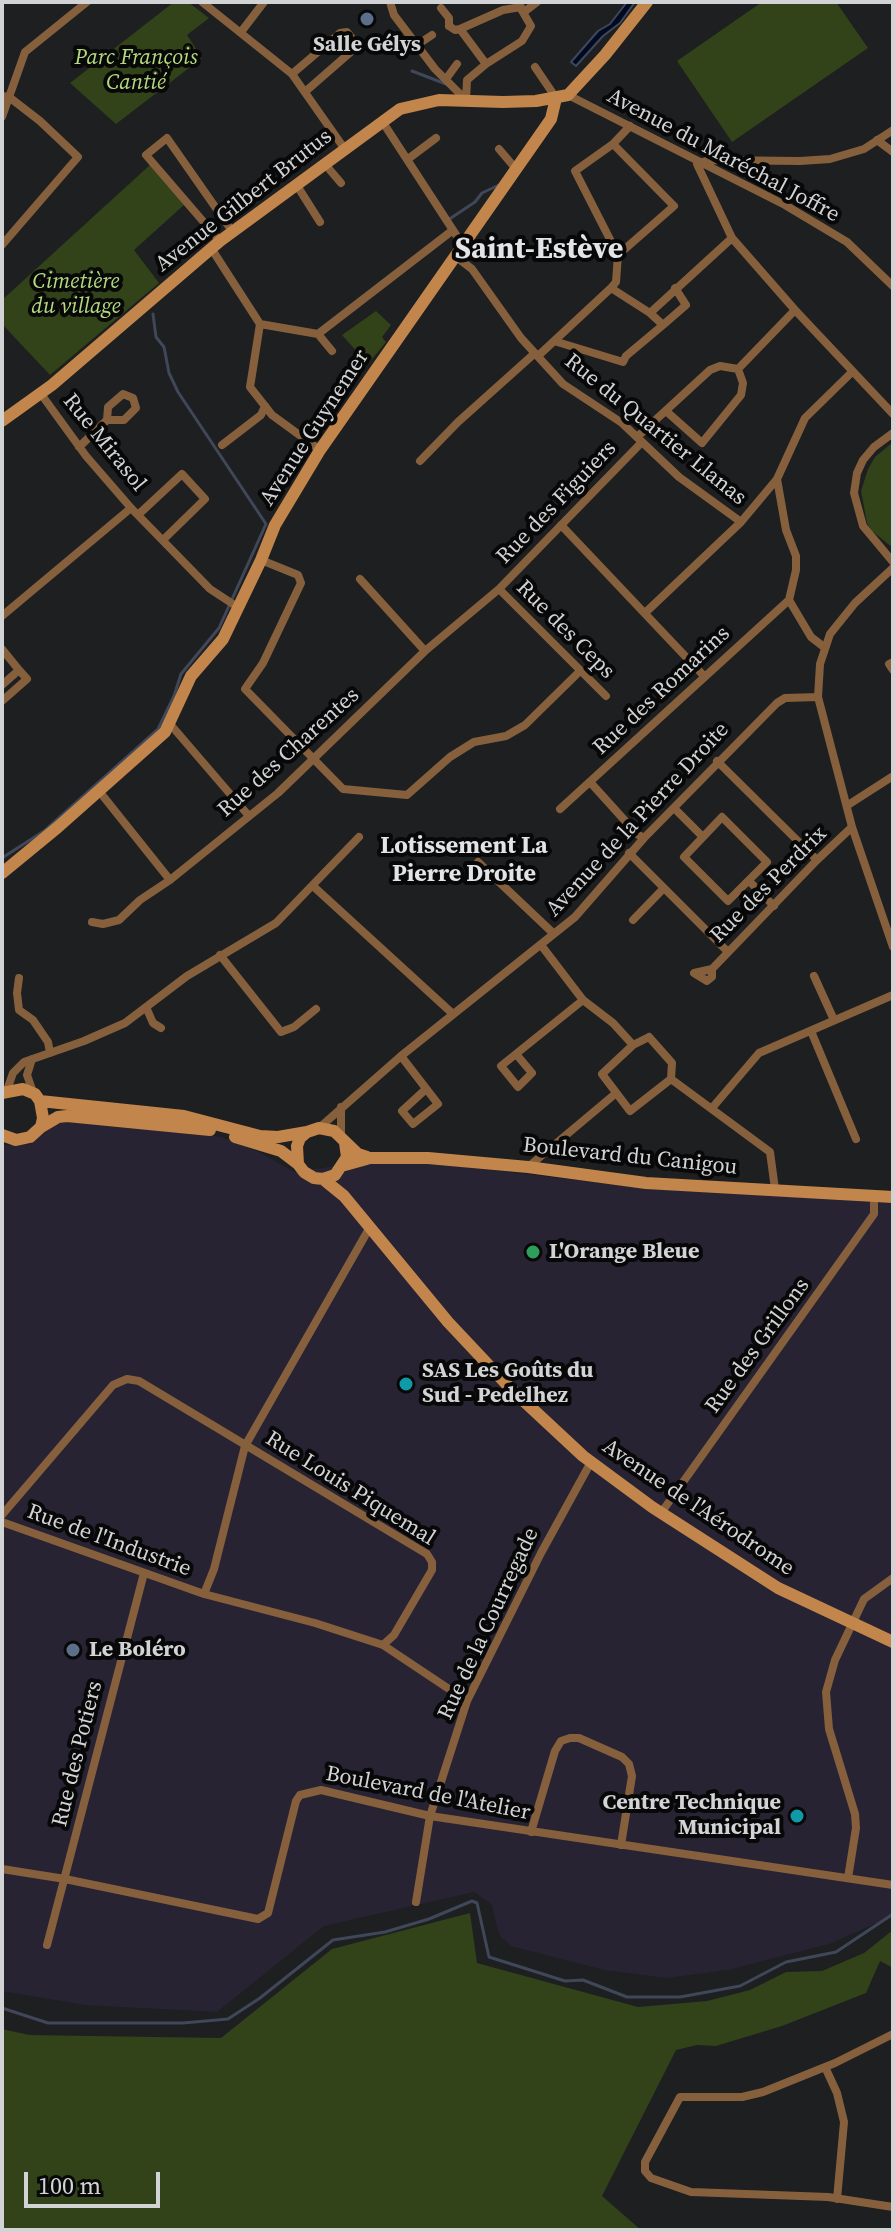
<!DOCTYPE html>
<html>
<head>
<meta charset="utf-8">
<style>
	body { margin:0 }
	#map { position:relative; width:895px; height:2232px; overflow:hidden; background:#1d1f21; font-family:"Source Serif 4",serif }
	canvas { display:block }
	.frame { position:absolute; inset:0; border:4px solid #d1d3d4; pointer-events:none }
	.scale { position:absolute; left:24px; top:2172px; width:136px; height:36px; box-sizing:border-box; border:4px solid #d1d3d4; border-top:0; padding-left:10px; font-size:24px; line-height:28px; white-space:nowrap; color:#d1d3d4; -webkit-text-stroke:6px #080809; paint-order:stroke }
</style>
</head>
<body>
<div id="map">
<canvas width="895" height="2232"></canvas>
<div class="frame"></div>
<div class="scale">100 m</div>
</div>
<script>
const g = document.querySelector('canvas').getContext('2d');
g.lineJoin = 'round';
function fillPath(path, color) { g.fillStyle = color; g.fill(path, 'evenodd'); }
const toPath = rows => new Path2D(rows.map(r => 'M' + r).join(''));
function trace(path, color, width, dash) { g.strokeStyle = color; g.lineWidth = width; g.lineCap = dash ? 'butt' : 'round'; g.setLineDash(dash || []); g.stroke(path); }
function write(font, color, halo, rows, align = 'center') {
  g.font = font + ' "Source Serif 4",serif'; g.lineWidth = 8; g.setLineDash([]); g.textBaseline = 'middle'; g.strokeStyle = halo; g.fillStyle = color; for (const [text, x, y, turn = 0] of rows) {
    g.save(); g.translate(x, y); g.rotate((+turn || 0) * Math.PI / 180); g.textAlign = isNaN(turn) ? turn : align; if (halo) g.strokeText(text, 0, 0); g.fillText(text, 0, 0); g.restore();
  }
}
const industrial = toPath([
	[58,1119,221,1137,261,1153,294,1172,363,1162,441,1164,652,1189,893,1201,893,1916,829,1944,728,1970,667,1978,604,1970,511,1946,501,1937,497,1928,492,1905,474,1892,324,1926,217,2012,85,2005,2,1991,2,1145,30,1144,50,1123]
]);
const green = toPath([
	[174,2,188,2,209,18,187,35,202,58,116,124,70,83],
	[762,2,836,2,868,48,732,142,677,61],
	[151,164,185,204,134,250,159,283,50,375,2,324,2,300],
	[376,311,391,325,382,337,386,342,368,364,342,335],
	[893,442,893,548,872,531,867,523,861,491,868,469,875,457],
	[470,1913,477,1963,638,2007,707,2001,750,1990,786,1972,822,1971,864,1953,893,1930,893,1968,880,1961,866,1993,782,2026,716,2046,697,2045,676,2050,602,2196,641,2230,2,2230,2,2029,29,2035,221,2038,332,1949]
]);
const water = toPath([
	[627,2,635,2,620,23,603,36,576,66,571,62,598,31,610,24,627,2]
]);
const stream = toPath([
	[412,71,446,84],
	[448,220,475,202,482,193,499,185],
	[2,858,44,831,158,729,174,696,181,674,219,628,266,524,178,392,169,373,164,347,156,337,153,314],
	[2,2008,48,2023,183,2023,228,2019,260,1998,333,1940,385,1932,429,1919,472,1901,477,1903,489,1957,565,1981,583,1980,627,1997,680,1997,740,1986,786,1962,836,1952,893,1914]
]);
const street = toPath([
	[202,2,292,74,344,148],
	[390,2,394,15,435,69,466,100],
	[441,8,449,18,449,26],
	[524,12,537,2],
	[449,26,455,30,460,29,503,10,521,7],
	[460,29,486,64],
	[241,32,264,2],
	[417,45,432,35],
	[535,67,556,98],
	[292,74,340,33,347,32,355,42,353,50,306,91],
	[446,79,457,64],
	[568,95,785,205,847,242,893,286],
	[2,96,9,97,40,121,78,157,2,245],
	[466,100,467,80,486,64,522,41,531,26,517,2],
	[2,117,25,52,87,2],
	[382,121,462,244],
	[893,130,864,149,830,159,800,161,709,160,697,164,732,238,795,310,893,414],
	[877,140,893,152],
	[613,144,575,171,618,255],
	[499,149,516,169],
	[408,159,436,138],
	[324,163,341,183],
	[296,184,320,222],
	[220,241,146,155,167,138,232,231],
	[211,248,260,324,250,387,272,415,320,450],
	[618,255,674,206,613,144,630,126],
	[455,256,472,269,521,338,563,384,622,423,679,477,741,522],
	[611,288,650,313],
	[260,324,318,334,453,230],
	[663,325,686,305,675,288],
	[318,334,332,351],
	[554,341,623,362,626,356,663,325,650,313,732,238],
	[538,356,611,288,616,282,618,255],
	[41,394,86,456,131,508,210,589,239,608],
	[666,411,702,443,741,395,743,383,738,369],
	[893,433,874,447,863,460,857,473,854,493,863,526,893,562],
	[637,437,710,370,720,366,738,369,795,310],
	[222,445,261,415,265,406],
	[79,447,107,420,108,407,123,394,133,398,136,408,124,420,107,420],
	[420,461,458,422,535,353],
	[777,479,786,530,796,556,796,570,789,600,811,637,824,647],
	[139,514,182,474,205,499,163,540],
	[561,525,704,676],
	[261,560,298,575,301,583,263,663,245,689,343,789,407,795,450,757,474,742,506,736,525,725,580,671],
	[893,568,855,603,830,634,820,664,818,697,852,827,893,947],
	[360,579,425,651],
	[499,589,606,696],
	[645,613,741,522,777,479,805,418,852,372],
	[2,616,131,508],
	[2,649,19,670,2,685],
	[893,662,889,664,893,670],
	[2,701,27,679,19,670],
	[170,724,249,816],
	[717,761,817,860],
	[590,782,637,834,644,838],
	[99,791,170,880],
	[848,805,893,776],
	[674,808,703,837],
	[560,809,789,600],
	[722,817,767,862,728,901,684,857,722,817],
	[629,853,728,952],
	[478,862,554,934],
	[749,881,774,906],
	[313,886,453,1014],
	[633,920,663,889],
	[92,922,103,924,119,920,140,900,170,880,278,793,425,651,499,589,642,442],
	[541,945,583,1000,613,1023,633,1045],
	[220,955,281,1032,294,1027,316,1009],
	[712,969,817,860,852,827],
	[712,969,712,977,707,981,694,973,712,969],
	[814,976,834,1020],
	[19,978,17,993,19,1010,33,1020,48,1042,50,1053],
	[146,1007,153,1023,161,1028],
	[811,1031,856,1139],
	[649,1037,672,1063,671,1079,630,1111,602,1074,633,1045,649,1037],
	[516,1054,532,1073,518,1087,501,1066,583,1000],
	[401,1056,438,1104,413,1124,402,1111,426,1089],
	[32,1059,27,1075,33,1092],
	[671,1079,770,1152,775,1189],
	[7,1090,13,1073,24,1062,84,1041,125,1023,187,976,276,923,359,837],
	[341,1107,341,1136],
	[712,1108,759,1053,893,995],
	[319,1128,401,1056,575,917,644,838,777,703,785,698,818,697],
	[528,1167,615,1094],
	[370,1227,245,1446,214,1569,204,1594,315,1623,383,1645,467,1701],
	[661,1513,874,1214,874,1196],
	[2,1515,113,1385,127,1379,139,1381,427,1554,432,1562,432,1570,394,1635,383,1645],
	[2,1522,204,1594],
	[531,1832,555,1751,561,1741,570,1738,579,1738,622,1757,629,1764,632,1776,621,1845],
	[2,1869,65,1879,258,1919,268,1913,296,1801,300,1795,321,1790,430,1816,893,1885],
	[848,1878,856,1828,855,1814,829,1729,826,1692,835,1660,864,1599,893,1578],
	[416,1902,430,1816,467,1701,541,1553,591,1462],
	[47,1945,144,1573],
	[893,2034,835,2063,763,2092,742,2097,680,2097,645,2162,645,2171,651,2178,691,2192,828,2197,893,2207],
	[825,2067,837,2093,844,2122,837,2199]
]);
const secondary = toPath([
	[2,421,52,385,220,241,400,109,439,100,503,102,536,101,568,95,605,55,647,2],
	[2,873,58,827,165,732,191,676,223,639,261,560,275,525,320,450,551,119,556,98],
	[2,1093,23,1089,35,1094,40,1101,43,1118,41,1127,30,1137,16,1140,2,1135],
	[40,1101,184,1116,260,1136,278,1137,307,1132],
	[41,1127,58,1117,67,1116,210,1130],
	[235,1137,281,1151,298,1164],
	[345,1143,347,1157,335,1175,323,1179,314,1178,304,1172,298,1164,297,1146,300,1138,307,1132,319,1128,334,1131,358,1154,367,1157],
	[345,1165,370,1158,428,1158,528,1167,646,1183,893,1197],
	[323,1179,344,1196,448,1322,511,1389,583,1456,652,1507,778,1588,893,1642]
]);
const markers = [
	[367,19,8,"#5c6f8a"],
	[533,1252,8,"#2e9e5b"],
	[406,1384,8,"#0f9aa8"],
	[73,1650,8,"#5c6f8a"],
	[797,1816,8,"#0f9aa8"]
];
const poiNames = [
	["Salle Gélys",367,45,"center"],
	["L'Orange Bleue",549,1252],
	["SAS Les Goûts du",422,1371],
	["Sud - Pedelhez",422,1396],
	["Le Boléro",89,1650],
	["Centre Technique",781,1803,"right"],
	["Municipal",781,1828,"right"]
];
const parkNames = [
	["Parc François",136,58],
	["Cantié",136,83],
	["Cimetière",76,282],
	["du village",76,307]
];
const streetNames = [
	["Avenue du Maréchal Joffre",723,156,28],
	["Avenue Gilbert Brutus",244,201,-38],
	["Avenue Guynemer",315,428,-57],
	["Rue du Quartier Llanas",655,430,39],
	["Rue Mirasol",104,443,51],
	["Rue des Figuiers",557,503,-46],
	["Rue des Ceps",565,630,45],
	["Rue des Romarins",662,691,-43],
	["Rue des Charentes",289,753,-42],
	["Avenue de la Pierre Droite",638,820,-47],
	["Rue des Perdrix",769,885,-45],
	["Boulevard du Canigou",630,1157,6],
	["Rue des Grillons",758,1346,-54],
	["Rue Louis Piquemal",350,1489,32],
	["Avenue de l'Aérodrome",698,1508,34],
	["Rue de l'Industrie",109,1541,20],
	["Rue de la Courregade",489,1624,-65],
	["Rue des Potiers",78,1754,-76],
	["Boulevard de l'Atelier",428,1794,11]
];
const neighbourhoodNames = [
	["Lotissement La",464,847],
	["Pierre Droite",464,875]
];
const districtNames = [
	["Saint-Estève",539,250]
];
fillPath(industrial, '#272333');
fillPath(green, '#324219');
fillPath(water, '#000b23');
trace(water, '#3f4758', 2);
trace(stream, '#3f4758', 3);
trace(street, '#86603d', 8);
trace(secondary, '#c2854b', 12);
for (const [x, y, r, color] of markers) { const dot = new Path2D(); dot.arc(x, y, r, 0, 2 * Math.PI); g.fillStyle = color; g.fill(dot); trace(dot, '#080809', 3); }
write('bold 22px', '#d1d3d4', '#080809', poiNames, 'left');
write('italic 22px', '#b3da7e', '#080809', parkNames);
write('22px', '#d1d3d4', '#080809', streetNames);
write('bold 24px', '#e2e4e8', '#080809', neighbourhoodNames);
write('bold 30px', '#e2e4e8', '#080809', districtNames);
</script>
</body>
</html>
